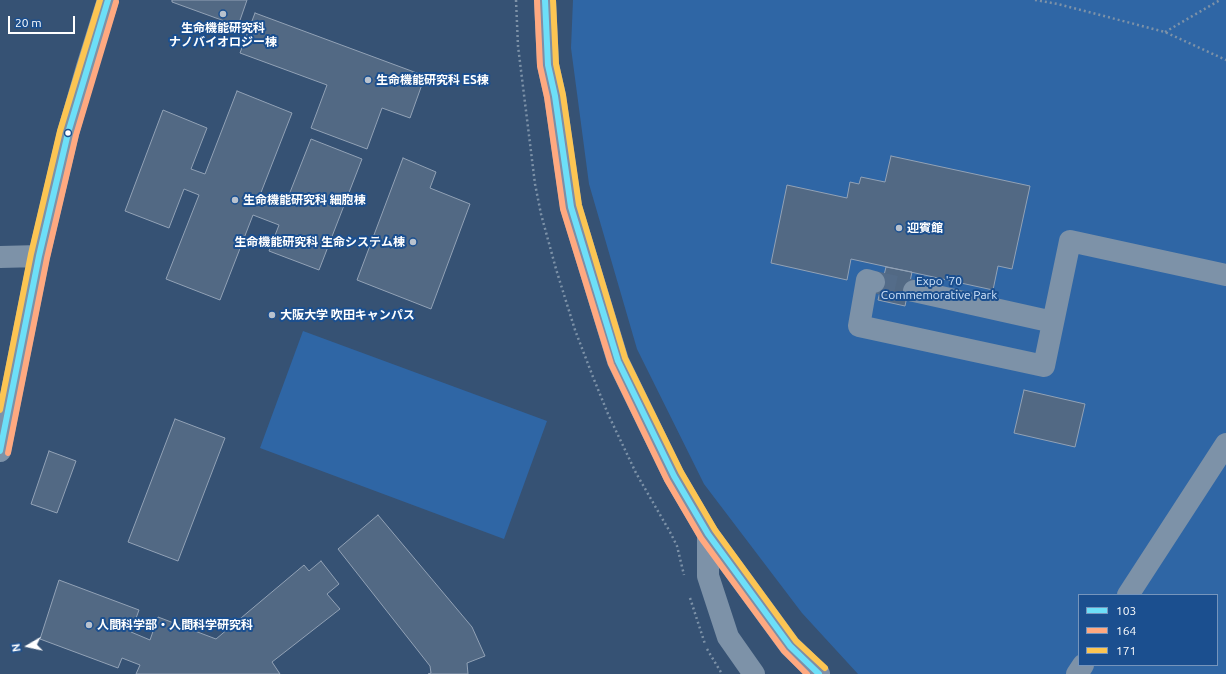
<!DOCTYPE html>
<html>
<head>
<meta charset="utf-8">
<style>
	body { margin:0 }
	#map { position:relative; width:1226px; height:674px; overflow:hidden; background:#365274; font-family:Ubuntu,sans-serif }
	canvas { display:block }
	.legend { position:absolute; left:1078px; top:594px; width:140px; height:72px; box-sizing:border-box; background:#1b4f8f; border:1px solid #7695bc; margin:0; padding:5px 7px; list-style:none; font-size:12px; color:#fff }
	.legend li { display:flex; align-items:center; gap:8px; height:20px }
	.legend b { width:20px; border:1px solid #7695bc }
	.north { position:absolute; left:8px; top:626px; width:40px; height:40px; -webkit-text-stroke:3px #1b4f8f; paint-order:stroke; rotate:261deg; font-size:11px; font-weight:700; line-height:16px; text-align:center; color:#fff }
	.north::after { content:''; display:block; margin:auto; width:14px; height:18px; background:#fff; clip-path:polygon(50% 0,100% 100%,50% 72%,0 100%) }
	.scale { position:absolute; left:8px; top:16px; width:67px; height:18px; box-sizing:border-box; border:2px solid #fff; border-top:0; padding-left:5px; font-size:12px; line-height:14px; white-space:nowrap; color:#fff; -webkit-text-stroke:3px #1b4f8f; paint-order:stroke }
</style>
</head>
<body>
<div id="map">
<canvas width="1226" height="674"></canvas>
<ul class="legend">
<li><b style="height:5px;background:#6ddff8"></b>103</li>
<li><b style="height:5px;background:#ffa980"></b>164</li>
<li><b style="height:5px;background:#fcc553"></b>171</li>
</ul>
<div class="north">N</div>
<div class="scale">20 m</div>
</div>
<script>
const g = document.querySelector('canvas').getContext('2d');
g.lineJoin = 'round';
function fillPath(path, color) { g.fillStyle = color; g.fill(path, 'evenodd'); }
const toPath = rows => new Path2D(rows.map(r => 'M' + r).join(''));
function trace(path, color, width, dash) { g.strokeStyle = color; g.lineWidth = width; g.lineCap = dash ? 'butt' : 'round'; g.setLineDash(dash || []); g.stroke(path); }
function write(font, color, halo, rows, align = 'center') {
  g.font = font + ' Ubuntu,"Noto Sans JP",sans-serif'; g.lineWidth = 4; g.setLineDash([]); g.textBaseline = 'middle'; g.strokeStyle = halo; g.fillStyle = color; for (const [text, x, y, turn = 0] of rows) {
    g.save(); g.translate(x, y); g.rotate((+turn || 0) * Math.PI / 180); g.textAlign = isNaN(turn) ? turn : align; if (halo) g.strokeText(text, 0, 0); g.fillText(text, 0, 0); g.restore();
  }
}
const green = toPath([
	[573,0,1226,0,1226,674,858,674,802,613,704,484,637,349,589,184,571,48],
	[1079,595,1217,595,1217,665,1079,665],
	[303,331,547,421,504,539,260,448]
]);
const building = toPath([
	[172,0,247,0,238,26,172,2,172,0],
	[255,13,425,76,410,118,382,108,367,149,311,128,327,85,240,53,255,13],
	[237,91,292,113,260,195,285,205,311,139,362,159,319,270,269,251,279,225,253,215,220,300,166,279,199,195,184,189,169,228,125,211,163,110,207,128,191,169,205,174,237,91],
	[891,156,1030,186,1012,269,998,266,993,290,851,259,847,280,771,263,787,185,847,198,850,182,859,184,861,177,885,182,891,156],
	[403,158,436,172,430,188,470,204,431,309,357,280,403,158],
	[886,267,912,272,905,306,878,300,886,267],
	[1024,390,1085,404,1075,447,1014,433,1024,390],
	[175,419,225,438,178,561,128,542,175,419],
	[49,451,76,461,57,513,31,504,49,451],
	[378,515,472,627,485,656,467,663,468,674,428,674,431,673,430,666,338,549,378,515],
	[321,561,339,584,327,594,340,609,272,662,280,674,136,674,140,665,122,658,118,668,40,639,59,580,139,610,131,632,150,640,158,617,216,639,304,565,309,571,321,561]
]);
const minorTunnel = toPath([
	[874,282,914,291]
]);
const path = toPath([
	[516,0,518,46,535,184,541,214,556,269,575,330,593,377,608,414,636,473,670,532,677,546,684,575],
	[1035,0,1058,4,1165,32,1226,60],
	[1165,32,1220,0],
	[690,598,705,644],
	[707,649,722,674]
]);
const minor = toPath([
	[0,257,39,256],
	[874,282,867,280,859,326,1044,366,1070,241,1226,275],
	[914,291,1053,322],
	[0,451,39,256,68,133,87,67,108,0],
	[708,534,708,576,728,637,754,674],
	[1128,595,1226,444],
	[1077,674,1083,665]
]);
const major = toPath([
	[545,0,548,65,555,96,571,207,618,361,674,476,708,534,790,646,819,674]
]);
const bus1 = toPath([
	[545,0,548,65,555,96,571,207,618,361,674,476,708,534,790,646,819,674],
	[0,451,39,256,68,133,108,0]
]);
const bus2 = toPath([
	[537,0,540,66,547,97,563,209,611,364,667,480,701,538,784,651,807,674],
	[8,453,47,258,76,135,116,2]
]);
const bus3 = toPath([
	[553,0,556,64,563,95,579,205,625,358,681,472,715,530,796,641,825,668],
	[0,410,31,254,60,131,100,0]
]);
const markers = [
	[223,14,4,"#b9c2ce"],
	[368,80,4,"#b9c2ce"],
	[68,133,3.5,"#fff"],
	[235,200,4,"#b9c2ce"],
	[899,228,4,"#b9c2ce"],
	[413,242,4,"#b9c2ce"],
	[272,315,4,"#b9c2ce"],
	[89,625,4,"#b9c2ce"]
];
const poiNames = [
	["生命機能研究科",223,28,"center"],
	["ナノバイオロジー棟",223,42,"center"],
	["生命機能研究科 ES棟",376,80],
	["生命機能研究科 細胞棟",243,200],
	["迎賓館",907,228],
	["生命機能研究科 生命システム棟",405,242,"right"],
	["大阪大学 吹田キャンパス",280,315],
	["人間科学部・人間科学研究科",97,625]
];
const parkNames = [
	["Expo '70",939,281],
	["Commemorative Park",939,295]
];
fillPath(green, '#2f66a5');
fillPath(building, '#526984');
trace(building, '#92a2b6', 1);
trace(minorTunnel, '#546c89', 22, [22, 11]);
trace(path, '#7d92a8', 2.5, [2, 3]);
trace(minor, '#7d92a8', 22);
trace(major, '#7d8ea7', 22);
trace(bus1, '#6ddff8', 6);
trace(bus2, '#ffa980', 6);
trace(bus3, '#fcc553', 6);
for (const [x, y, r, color] of markers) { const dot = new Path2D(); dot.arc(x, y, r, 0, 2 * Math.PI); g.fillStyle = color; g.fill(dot); trace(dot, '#1b4f8f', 1.5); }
write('bold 12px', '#fff', '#1b4f8f', poiNames, 'left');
write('12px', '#cfe3fa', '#1b4f8f', parkNames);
</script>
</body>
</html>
